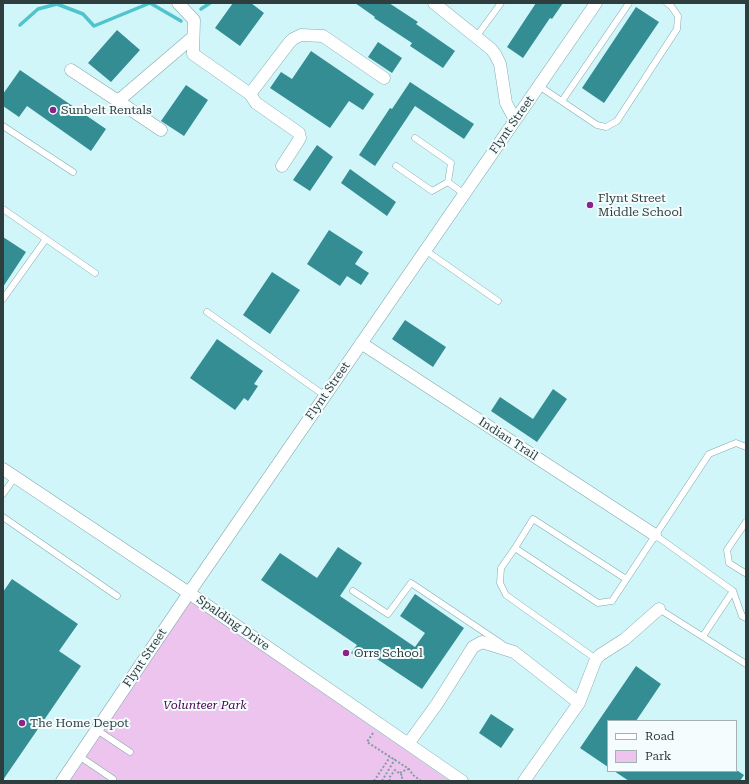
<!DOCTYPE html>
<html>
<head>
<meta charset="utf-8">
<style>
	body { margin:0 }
	#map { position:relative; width:749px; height:784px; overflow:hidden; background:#d0f6f9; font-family:"Roboto Serif",serif }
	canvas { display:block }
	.frame { position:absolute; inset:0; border:4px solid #2e3e3f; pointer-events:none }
	.legend { position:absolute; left:607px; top:720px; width:130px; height:52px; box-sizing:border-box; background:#f5fcfd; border:1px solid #a5b0b1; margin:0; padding:5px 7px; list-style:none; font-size:12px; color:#2e3e3f }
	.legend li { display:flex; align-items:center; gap:8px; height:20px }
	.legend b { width:20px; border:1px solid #a5b0b1 }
</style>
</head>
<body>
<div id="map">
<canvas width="749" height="784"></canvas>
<div class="frame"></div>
<ul class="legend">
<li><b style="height:5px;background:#fff"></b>Road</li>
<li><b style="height:11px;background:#edc4ed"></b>Park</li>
</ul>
</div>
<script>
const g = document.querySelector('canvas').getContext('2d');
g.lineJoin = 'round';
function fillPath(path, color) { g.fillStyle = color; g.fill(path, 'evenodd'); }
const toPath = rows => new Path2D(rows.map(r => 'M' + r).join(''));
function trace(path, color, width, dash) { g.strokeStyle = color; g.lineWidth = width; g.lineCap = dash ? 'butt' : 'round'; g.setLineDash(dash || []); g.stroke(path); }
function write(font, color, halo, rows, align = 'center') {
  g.font = font + ' "Roboto Serif",serif'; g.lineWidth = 4; g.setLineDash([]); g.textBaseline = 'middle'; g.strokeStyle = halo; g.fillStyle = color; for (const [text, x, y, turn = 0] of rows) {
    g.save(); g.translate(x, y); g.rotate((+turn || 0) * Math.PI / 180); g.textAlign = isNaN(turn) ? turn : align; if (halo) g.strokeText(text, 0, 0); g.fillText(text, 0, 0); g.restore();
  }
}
const green = toPath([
	[184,597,450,781,64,781]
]);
const stream = toPath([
	[201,9,210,3],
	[20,25,38,9,57,4,83,14,94,26,150,3,181,21]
]);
const building = toPath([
	[233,3,251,3,264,13,240,46,215,28],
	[355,3,389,3,418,22,416,24,455,51,443,68,410,46,412,43,374,18,375,17],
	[536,3,563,3,552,19,550,18,523,58,507,47],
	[636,7,659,22,604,103,582,88],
	[117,30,140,50,111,82,88,63],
	[378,42,402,58,392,73,368,57],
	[311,51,374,94,363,110,349,101,330,128,270,88,281,72,292,79],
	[20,70,106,129,91,151,27,106,19,117,3,106,3,94],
	[410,82,474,124,464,139,415,106,375,166,359,155,390,108,392,109],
	[186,85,208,100,184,136,161,121],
	[317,145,333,157,310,191,293,180],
	[350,169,396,202,387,216,341,183],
	[329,230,363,252,355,264,369,273,361,285,347,276,340,286,307,264],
	[3,237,26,252,3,287],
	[272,272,300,290,270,334,243,315],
	[405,320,446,347,433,367,392,339],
	[217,339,263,371,254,384,258,386,248,401,244,398,235,410,190,378],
	[553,389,567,399,537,442,491,411,500,397,533,419],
	[338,547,362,563,340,596,415,647,425,633,400,616,415,594,464,628,422,689,365,651,359,659,351,653,357,645,261,580,280,553,317,578],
	[12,579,78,624,59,651,81,666,3,780,3,592],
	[636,666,661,684,636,721,608,721,608,767,580,748],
	[491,714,514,729,501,748,479,733],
	[614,771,738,771,744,775,740,781,629,781]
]);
const path = toPath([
	[373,733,367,742,409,769,413,775,421,781],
	[400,773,403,771,409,769],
	[374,781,390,757],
	[382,781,395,759],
	[390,781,389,778,395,770,403,776,400,781]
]);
const service = toPath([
	[476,37,501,3],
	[539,86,597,125,606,127,617,121,677,29,678,16,671,6,667,3],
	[562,101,629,3],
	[3,126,73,172],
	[415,138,451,163,448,182],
	[396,166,432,191,448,182,464,194],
	[3,209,95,273],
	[425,250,498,301],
	[3,299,46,239],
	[207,312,324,395],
	[3,494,15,477],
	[3,517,117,596],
	[746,522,727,550,729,563,745,573,746,573],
	[655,535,733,591,742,616,746,618],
	[515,548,501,568,500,583,506,595,596,659],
	[626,579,533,519,515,548,598,603,612,601,709,454,736,443,746,447],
	[353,591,388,614,411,583,502,644],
	[659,609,746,664],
	[703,636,733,591],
	[97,730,130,752],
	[79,756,113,779]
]);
const minor = toPath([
	[178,3,194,20,193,54,250,94,289,43,293,39,301,35,323,36,384,78],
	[434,3,491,49,495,54,500,64,506,103,515,120],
	[71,70,118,101],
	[250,94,256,103,299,133,300,138,297,143,282,166],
	[161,130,118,101,193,37],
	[361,343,655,535],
	[3,469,189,593,462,781],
	[408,744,437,704,473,647,482,642,514,652,579,703],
	[62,781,189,593,596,3],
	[524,781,579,703,596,659,600,655,625,639,659,609]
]);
const markers = [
	[53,110,4,"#88248c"],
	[590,205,4,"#88248c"],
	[346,653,4,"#88248c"],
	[22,723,4,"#88248c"]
];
const poiNames = [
	["Sunbelt Rentals",61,110],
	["Flynt Street",598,198],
	["Middle School",598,212],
	["Orrs School",354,653],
	["The Home Depot",30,723]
];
const streetNames = [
	["Flynt Street",512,125,-55],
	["Flynt Street",328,391,-55],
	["Indian Trail",508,439,33],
	["Spalding Drive",233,623,35],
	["Flynt Street",145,658,-56]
];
const parkNames = [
	["Volunteer Park",205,705]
];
fillPath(green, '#edc4ed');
trace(stream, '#50c3cc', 3.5);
fillPath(building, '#358d94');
trace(service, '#85a9ac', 7);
trace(minor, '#85a9ac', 13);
trace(path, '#819d9f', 2, [2, 2]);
trace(service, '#fff', 6);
trace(minor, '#fff', 12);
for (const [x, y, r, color] of markers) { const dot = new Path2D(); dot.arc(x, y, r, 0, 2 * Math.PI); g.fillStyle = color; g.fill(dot); trace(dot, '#f5fcfd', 1.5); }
write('12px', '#2e3e3f', '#f5fcfd', poiNames, 'left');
write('12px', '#2e3e3f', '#f5fcfd', streetNames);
write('italic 12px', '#4b024e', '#f5fcfd', parkNames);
</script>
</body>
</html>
